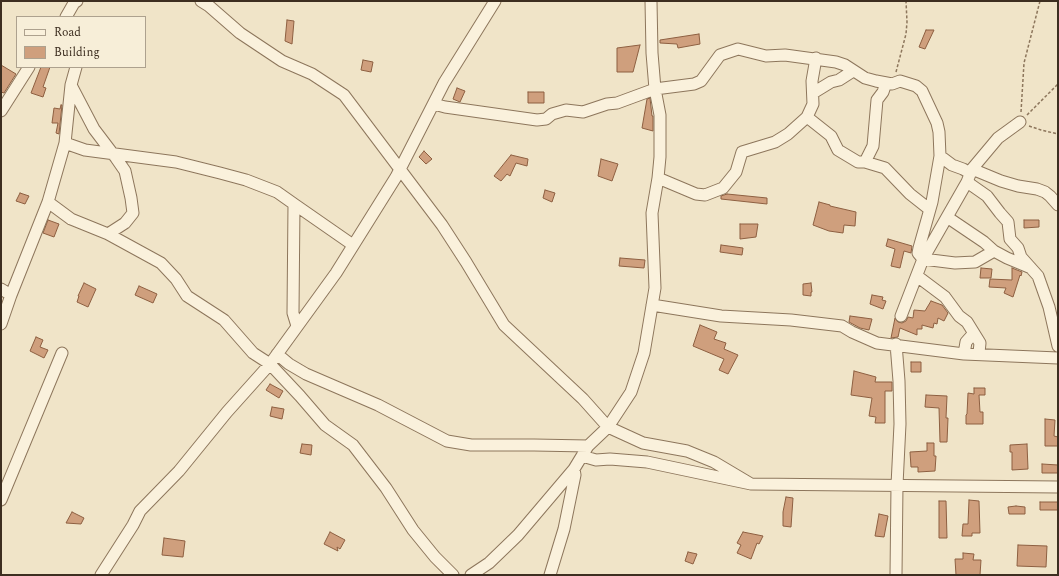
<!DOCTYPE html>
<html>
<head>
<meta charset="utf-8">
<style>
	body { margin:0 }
	#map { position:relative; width:1059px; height:576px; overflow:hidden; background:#f0e4c8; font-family:Spectral,serif }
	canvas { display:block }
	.frame { position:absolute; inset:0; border:2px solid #3d2e20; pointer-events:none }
	.legend { position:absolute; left:16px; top:16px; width:130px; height:52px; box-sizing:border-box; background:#f7eed8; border:1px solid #ada18e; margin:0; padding:5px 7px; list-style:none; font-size:12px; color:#3d2e20 }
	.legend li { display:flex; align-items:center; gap:8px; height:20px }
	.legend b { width:20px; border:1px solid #ada18e }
</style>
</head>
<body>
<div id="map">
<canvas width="1059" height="576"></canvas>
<div class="frame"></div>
<ul class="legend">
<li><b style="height:5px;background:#faf1dc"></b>Road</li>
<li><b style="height:11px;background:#cf9f7d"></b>Building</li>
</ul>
</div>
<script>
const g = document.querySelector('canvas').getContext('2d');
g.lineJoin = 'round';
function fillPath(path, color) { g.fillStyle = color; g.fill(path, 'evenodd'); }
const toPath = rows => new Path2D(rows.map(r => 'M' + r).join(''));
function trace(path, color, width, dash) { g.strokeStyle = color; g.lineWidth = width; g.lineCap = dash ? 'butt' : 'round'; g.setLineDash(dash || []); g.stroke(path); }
const building = toPath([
	[287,20,294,21,292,44,285,41,287,20],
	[926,30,934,30,925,49,919,47,926,30],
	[699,34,700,44,678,48,677,44,660,43,660,40,699,34],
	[640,45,633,72,617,72,617,48,640,45],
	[363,60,373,62,371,72,361,70,363,60],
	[1,65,16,74,4,93,1,92,1,65],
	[41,67,50,67,43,87,46,88,43,97,31,93,41,67],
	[457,88,465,91,460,102,453,99,457,88],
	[528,92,544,92,544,103,528,103,528,92],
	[650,98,652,116,653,116,653,131,642,128,647,99,650,98],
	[61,105,62,105,59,134,56,133,58,123,52,123,54,108,60,109,61,105],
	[424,151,432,159,426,164,419,157,424,151],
	[511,155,528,159,527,166,516,163,510,176,507,174,501,181,494,176,511,155],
	[601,159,618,164,612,181,598,176,601,159],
	[545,190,555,193,552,202,543,198,545,190],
	[20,193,29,196,25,204,16,201,20,193],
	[727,194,767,198,767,204,721,199,721,196,727,194],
	[819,202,830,205,830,206,856,212,855,226,844,225,843,233,829,231,813,225,819,202],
	[48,220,59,224,54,237,43,233,48,220],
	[1024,220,1039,220,1039,227,1024,228,1024,220],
	[740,224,758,224,756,237,740,239,740,224],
	[888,239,912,246,911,253,904,251,900,268,891,266,895,249,886,246,888,239],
	[721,245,743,248,742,255,720,252,721,245],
	[620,258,645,260,644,268,619,266,620,258],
	[981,268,992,269,991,278,980,278,981,268],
	[1012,268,1022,272,1021,276,1020,275,1013,297,1004,293,1006,288,989,287,990,279,1012,280,1012,268],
	[84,283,96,289,88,307,77,302,79,296,78,296,84,283],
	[811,283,812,292,811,292,811,296,803,295,803,284,811,283],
	[139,286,157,294,153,303,135,295,139,286],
	[872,295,883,297,882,300,886,301,883,309,870,304,872,295],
	[931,301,942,305,948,313,944,321,938,318,937,324,934,323,933,328,922,325,922,329,917,329,917,335,900,328,898,337,891,338,895,318,898,322,902,323,906,321,908,317,913,318,914,310,925,311,931,301],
	[850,316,872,319,869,330,860,328,849,322,850,316],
	[700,325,717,332,714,339,726,343,724,349,738,355,728,374,719,370,724,359,693,346,700,325],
	[36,337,43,340,40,347,48,350,44,358,30,351,36,337],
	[911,362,921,362,921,372,911,372,911,362],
	[854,371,876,377,875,382,892,382,892,391,885,391,885,423,875,423,876,417,869,416,872,398,851,395,854,371],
	[270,384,283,391,279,398,266,390,270,384],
	[974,388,985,388,985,395,979,395,980,412,983,412,983,424,966,424,966,415,967,414,968,393,974,394,974,388],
	[926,395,947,396,946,418,948,418,947,442,940,442,939,408,925,407,926,395],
	[272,407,284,409,282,419,270,416,272,407],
	[1045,419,1055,420,1054,436,1058,437,1058,446,1045,446,1045,419],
	[927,443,934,443,934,456,936,456,935,471,918,472,918,467,911,467,910,452,927,451,927,443],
	[302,444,312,445,311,455,300,453,302,444],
	[1027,444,1028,469,1012,470,1012,452,1010,452,1010,445,1027,444],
	[1042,464,1058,465,1058,473,1042,473,1042,464],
	[786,497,793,498,791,527,783,526,783,512,786,497],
	[969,500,979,501,980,533,972,533,972,536,962,536,963,524,968,524,969,500],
	[939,501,946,501,947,538,939,538,939,501],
	[1040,502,1058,502,1058,510,1040,510,1040,502],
	[1016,506,1025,507,1025,514,1009,514,1008,507,1016,506],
	[72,512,84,518,81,524,66,523,72,512],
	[879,514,888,516,884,537,875,536,879,514],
	[330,532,345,540,340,549,337,547,338,551,324,544,330,532],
	[743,532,763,536,759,544,757,543,751,559,737,553,741,545,737,543,743,532],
	[164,538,185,541,183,557,162,555,164,538],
	[1018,545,1047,546,1046,567,1017,566,1018,545],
	[688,552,697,554,693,564,685,561,688,552],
	[963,553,974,554,973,560,981,560,980,575,956,575,955,559,963,559,963,553]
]);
const path = toPath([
	[896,72,906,34,907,22,906,1],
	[1021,112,1024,63,1040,1],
	[1027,115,1058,84],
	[1029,126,1041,130,1058,134]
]);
const street = toPath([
	[201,1,209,6,240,33,282,61,312,74,344,95,442,225,466,262,504,325,583,399,608,427,643,443,687,451,714,462,751,484],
	[66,17,74,3,77,1],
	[71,85,94,129,116,158,125,171,131,198,133,213,125,223,108,234],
	[813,93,831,82,839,80,853,71],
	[434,104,445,107,537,120,546,119,552,114,566,110,583,112,607,104,617,103,655,89,694,84,701,81,720,55,738,49,766,56,785,55,836,62,845,65,865,78,876,81,892,84,900,81,916,86,922,91,937,123,939,132,940,156,932,202,919,248,918,253,923,259,955,263,975,262,994,251,1007,258,1031,268],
	[1,111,29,67],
	[807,117,831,136,838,150,858,162,865,162,885,168,910,194,929,209],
	[65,143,85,150,176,162,220,173,246,180,277,192,294,204,293,313,297,326],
	[940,156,952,165,963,169,970,173],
	[865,162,873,146,877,100,883,92,886,83],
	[972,169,1001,181,1018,186,1037,189,1045,192,1050,196,1058,205],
	[658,178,696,194,705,195,723,188,736,172,742,152,775,142,788,134,807,117,813,104,812,81,816,58],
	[967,182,987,196,1000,213,1008,222,1010,239,1018,248,1021,257,1038,276,1049,307,1058,346],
	[48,202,71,219,108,234,161,263,176,279,187,296,224,320,253,353,270,364,300,396,325,425,353,445,386,488,413,530,435,557,453,575],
	[294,204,353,245],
	[947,217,984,242,994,251],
	[917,276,945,297,959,316,967,322,980,343,979,353],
	[1,289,11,295],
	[652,305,721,316,791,320,842,326,852,332,877,343,964,354,1058,358],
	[901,316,923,259,967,182,972,169,998,138,1020,122],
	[1,324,11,295,48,202,65,143,71,85,76,67],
	[896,344,899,381,900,424,897,485,896,575],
	[277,354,289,364,306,374,378,405,447,441,471,445,534,445,588,446],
	[964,354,966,342,974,333],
	[582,456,596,460,610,459,647,462,751,484,1058,487],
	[1,500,62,353],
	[101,575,133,525,140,511,179,471,227,412,270,364,336,273,396,177,444,83,495,1],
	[471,575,489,563,518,535,574,469,588,446,608,427,631,392,644,353,655,288,652,213,658,178,660,157,660,115,655,89,652,53,651,1],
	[550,575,564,529,575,475,574,469]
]);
fillPath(building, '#cf9f7d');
trace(building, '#8d5f41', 1);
trace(street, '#8d765c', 13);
trace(path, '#8d765c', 1.5, [3, 2]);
trace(street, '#faf1dc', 11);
</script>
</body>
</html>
